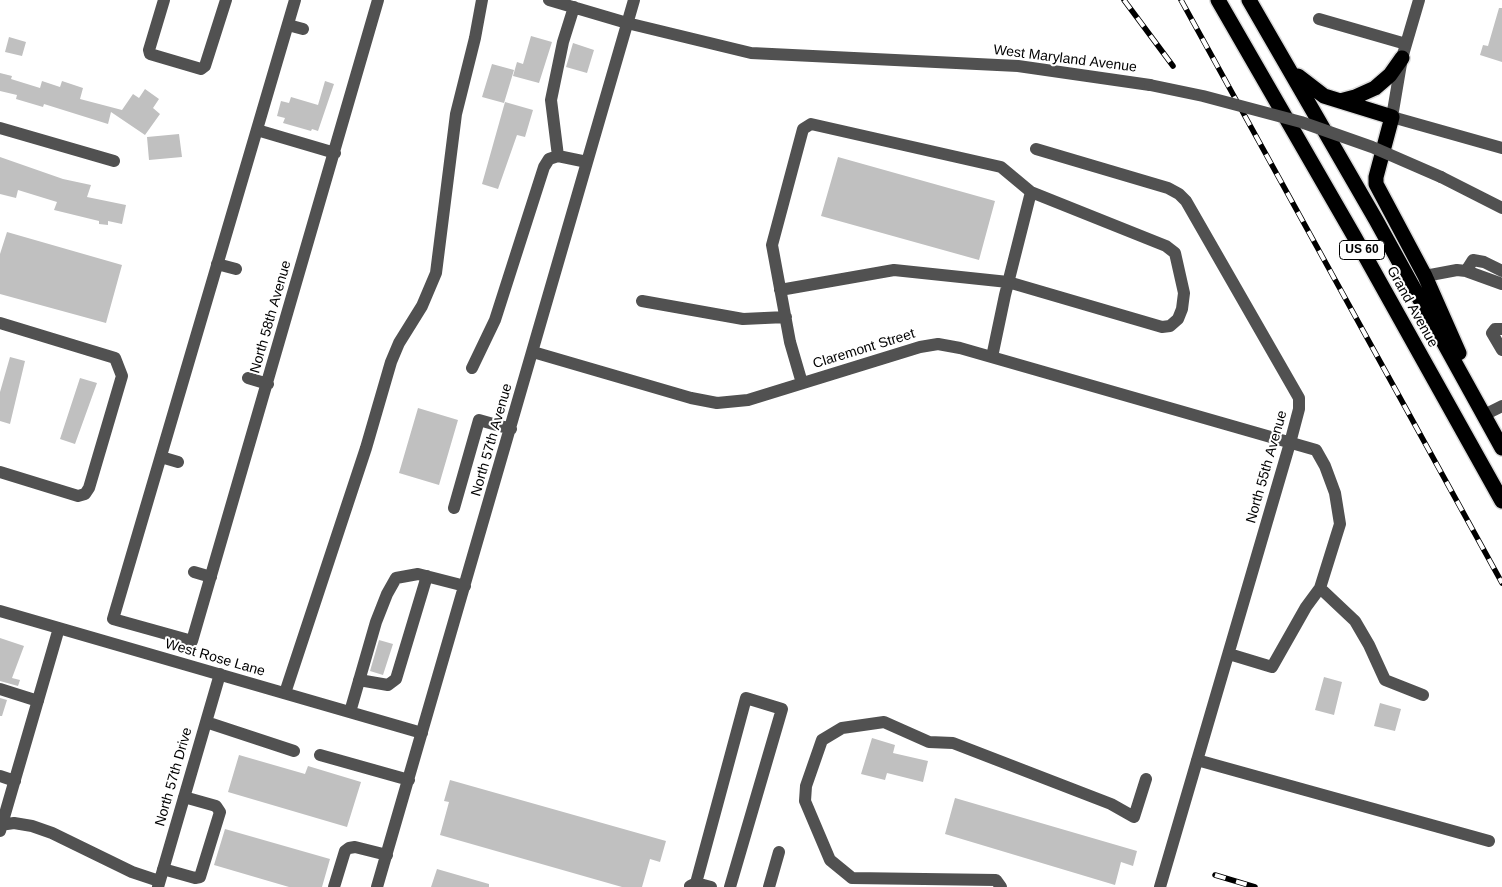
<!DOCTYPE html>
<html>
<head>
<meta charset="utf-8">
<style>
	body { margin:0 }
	canvas { display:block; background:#fff }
</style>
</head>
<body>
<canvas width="1502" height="887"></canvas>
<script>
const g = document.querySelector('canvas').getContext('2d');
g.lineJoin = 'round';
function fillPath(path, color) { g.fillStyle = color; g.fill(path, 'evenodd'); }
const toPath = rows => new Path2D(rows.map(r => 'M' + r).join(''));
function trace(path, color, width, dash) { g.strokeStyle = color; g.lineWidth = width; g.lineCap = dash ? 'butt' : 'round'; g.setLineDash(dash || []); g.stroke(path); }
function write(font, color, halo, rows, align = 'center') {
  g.font = font + ' Helvetica,sans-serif'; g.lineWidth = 4; g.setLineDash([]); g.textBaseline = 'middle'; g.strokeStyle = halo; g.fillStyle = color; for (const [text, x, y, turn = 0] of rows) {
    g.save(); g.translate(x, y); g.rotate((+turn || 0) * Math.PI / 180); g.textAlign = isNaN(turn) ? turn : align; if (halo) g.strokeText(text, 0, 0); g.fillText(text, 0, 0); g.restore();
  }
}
const building = toPath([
	[1499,8,1502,8,1502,62,1480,55,1483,45,1488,46],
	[531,36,552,42,539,83,513,76,517,62,523,64],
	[9,37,26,42,22,56,5,52],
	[573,43,594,50,587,73,566,67],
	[492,64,514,70,504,103,482,97],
	[0,73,12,76,11,79,40,88,42,81,60,87,62,81,83,88,80,99,122,110,133,94,139,98,145,89,159,99,153,108,160,114,145,135,111,112,108,124,44,104,43,107,16,99,17,95,0,91],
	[325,81,334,84,318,131,312,129,311,131,283,123,285,118,277,116,281,101,289,103,291,97,318,105],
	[505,102,533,110,525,137,517,135,498,189,482,184],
	[179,134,182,157,149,160,147,137],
	[0,157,63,179,91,185,87,197,126,205,122,224,108,221,108,225,99,224,99,221,54,210,57,202,18,190,16,198,0,194],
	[838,157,995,201,979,260,821,216],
	[7,232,122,265,106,323,0,294,0,254],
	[10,357,25,361,10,424,0,421,0,392],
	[80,378,97,383,75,444,60,439],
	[418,408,458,420,439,485,399,473],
	[0,638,24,646,12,678,20,680,18,686,0,681],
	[379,640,393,644,383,675,370,671],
	[1324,677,1342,682,1334,715,1315,710],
	[0,698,7,700,2,716,0,716],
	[1380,703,1401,709,1395,731,1374,726],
	[872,738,895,745,893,753,928,761,923,782,887,773,885,780,861,774],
	[239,755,305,774,308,766,361,782,347,827,228,792],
	[450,780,666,841,660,862,650,859,642,887,622,887,440,835,449,802,444,801],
	[955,798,1137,851,1133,866,1121,862,1115,885,945,834],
	[225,829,330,859,322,887,289,887,214,865],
	[437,869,489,884,489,887,431,887]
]);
const minor = toPath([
	[164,0,149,50,150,54,201,69,205,66,226,0],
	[295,0,113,619,192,641,378,0],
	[549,0,627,23,751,53,1018,66,1150,85],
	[1419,0,1402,58,1392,117,1502,148],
	[1319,19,1406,44],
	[288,25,303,29],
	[0,128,114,161],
	[257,130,335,153],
	[1036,149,1168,188,1179,194,1186,201,1299,398,1299,409,1290,443,1160,887],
	[558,156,551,100,563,42,574,7],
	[1441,177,1502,208],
	[217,264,236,269],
	[1502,271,1484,262,1473,260,1466,271,1502,284],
	[1425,276,1457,270,1466,271],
	[780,290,894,270,1008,282,1162,327,1170,326,1178,319,1182,309,1184,293,1175,253,1166,246,1031,192],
	[642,301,743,319,786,317],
	[0,323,115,358,122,376,89,488,85,494,78,496,0,472],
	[1502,329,1495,329,1492,333,1502,350],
	[533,352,691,398,717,403,748,400,920,347,938,344,960,348,1316,450,1325,466,1335,493,1340,524,1320,588,1306,607,1272,667,1229,654],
	[472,368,495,320,544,167,549,159,558,156,587,162],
	[248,378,268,384],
	[802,383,790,342,772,245,803,129,811,124,1001,167,1031,192,1005,295,992,357],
	[1484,415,1502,406],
	[161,457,178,462],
	[454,508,479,420,511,429],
	[194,572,211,577],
	[1320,588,1355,621,1369,645,1385,680,1423,695],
	[0,611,422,733],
	[359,680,388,685,396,679,427,576],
	[0,689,38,701],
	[285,693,366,448,391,362,399,343,422,306,436,273,456,114,475,38,482,0],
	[350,712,376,622,387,594,396,578,418,574,465,586],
	[206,722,294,751],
	[320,755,409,780],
	[1197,760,1489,841],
	[0,776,15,781],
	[0,825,14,823,32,826,52,833,132,872,159,881],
	[0,831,59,628],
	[163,869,195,878,200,877,220,812,216,806,184,797],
	[696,883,746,698,782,709,730,887],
	[690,886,696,883,711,887],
	[158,887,220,674],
	[334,887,345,851,349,848,355,847,387,855],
	[377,887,634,0],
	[769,887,779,852],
	[1001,887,996,880,852,878,830,860,805,801,806,786,822,740,842,728,884,722,929,742,953,743,1111,804,1134,817,1146,779]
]);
const highway = toPath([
	[1218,0,1354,236,1502,501],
	[1249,0,1376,220,1502,448],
	[1298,76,1324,96,1392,117,1376,177,1376,184,1425,276,1459,353],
	[1340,101,1355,97,1375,88,1390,75,1402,58]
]);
const rail = toPath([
	[1124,0,1173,66],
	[1181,0,1502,583],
	[1215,875,1255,887]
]);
const minorBridge = toPath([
	[1150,85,1203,96,1301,122,1372,147,1441,177]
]);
const shields = [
	[1362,250,45]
];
const shieldNames = [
	["US 60",1362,250]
];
const streetNames = [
	["West Maryland Avenue",1065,59,7],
	["Grand Avenue",1412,307,61],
	["North 58th Avenue",271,317,-74],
	["Claremont Street",864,349,-17],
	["North 57th Avenue",492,440,-74],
	["North 55th Avenue",1267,467,-74],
	["West Rose Lane",215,658,16],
	["North 57th Drive",174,777,-74]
];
fillPath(building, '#c0c0c0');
trace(highway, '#dbdbdb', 18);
trace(minor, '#515151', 12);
trace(highway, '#000', 15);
trace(rail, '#000', 5.5);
trace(rail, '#fff', 4, [11]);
trace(minorBridge, '#515151', 12);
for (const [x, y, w] of shields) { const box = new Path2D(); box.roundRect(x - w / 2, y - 9.5, w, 19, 4); g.fillStyle = '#fff'; g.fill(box); trace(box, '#000', 1); }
write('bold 12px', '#000', null, shieldNames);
write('14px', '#000', '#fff', streetNames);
</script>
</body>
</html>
